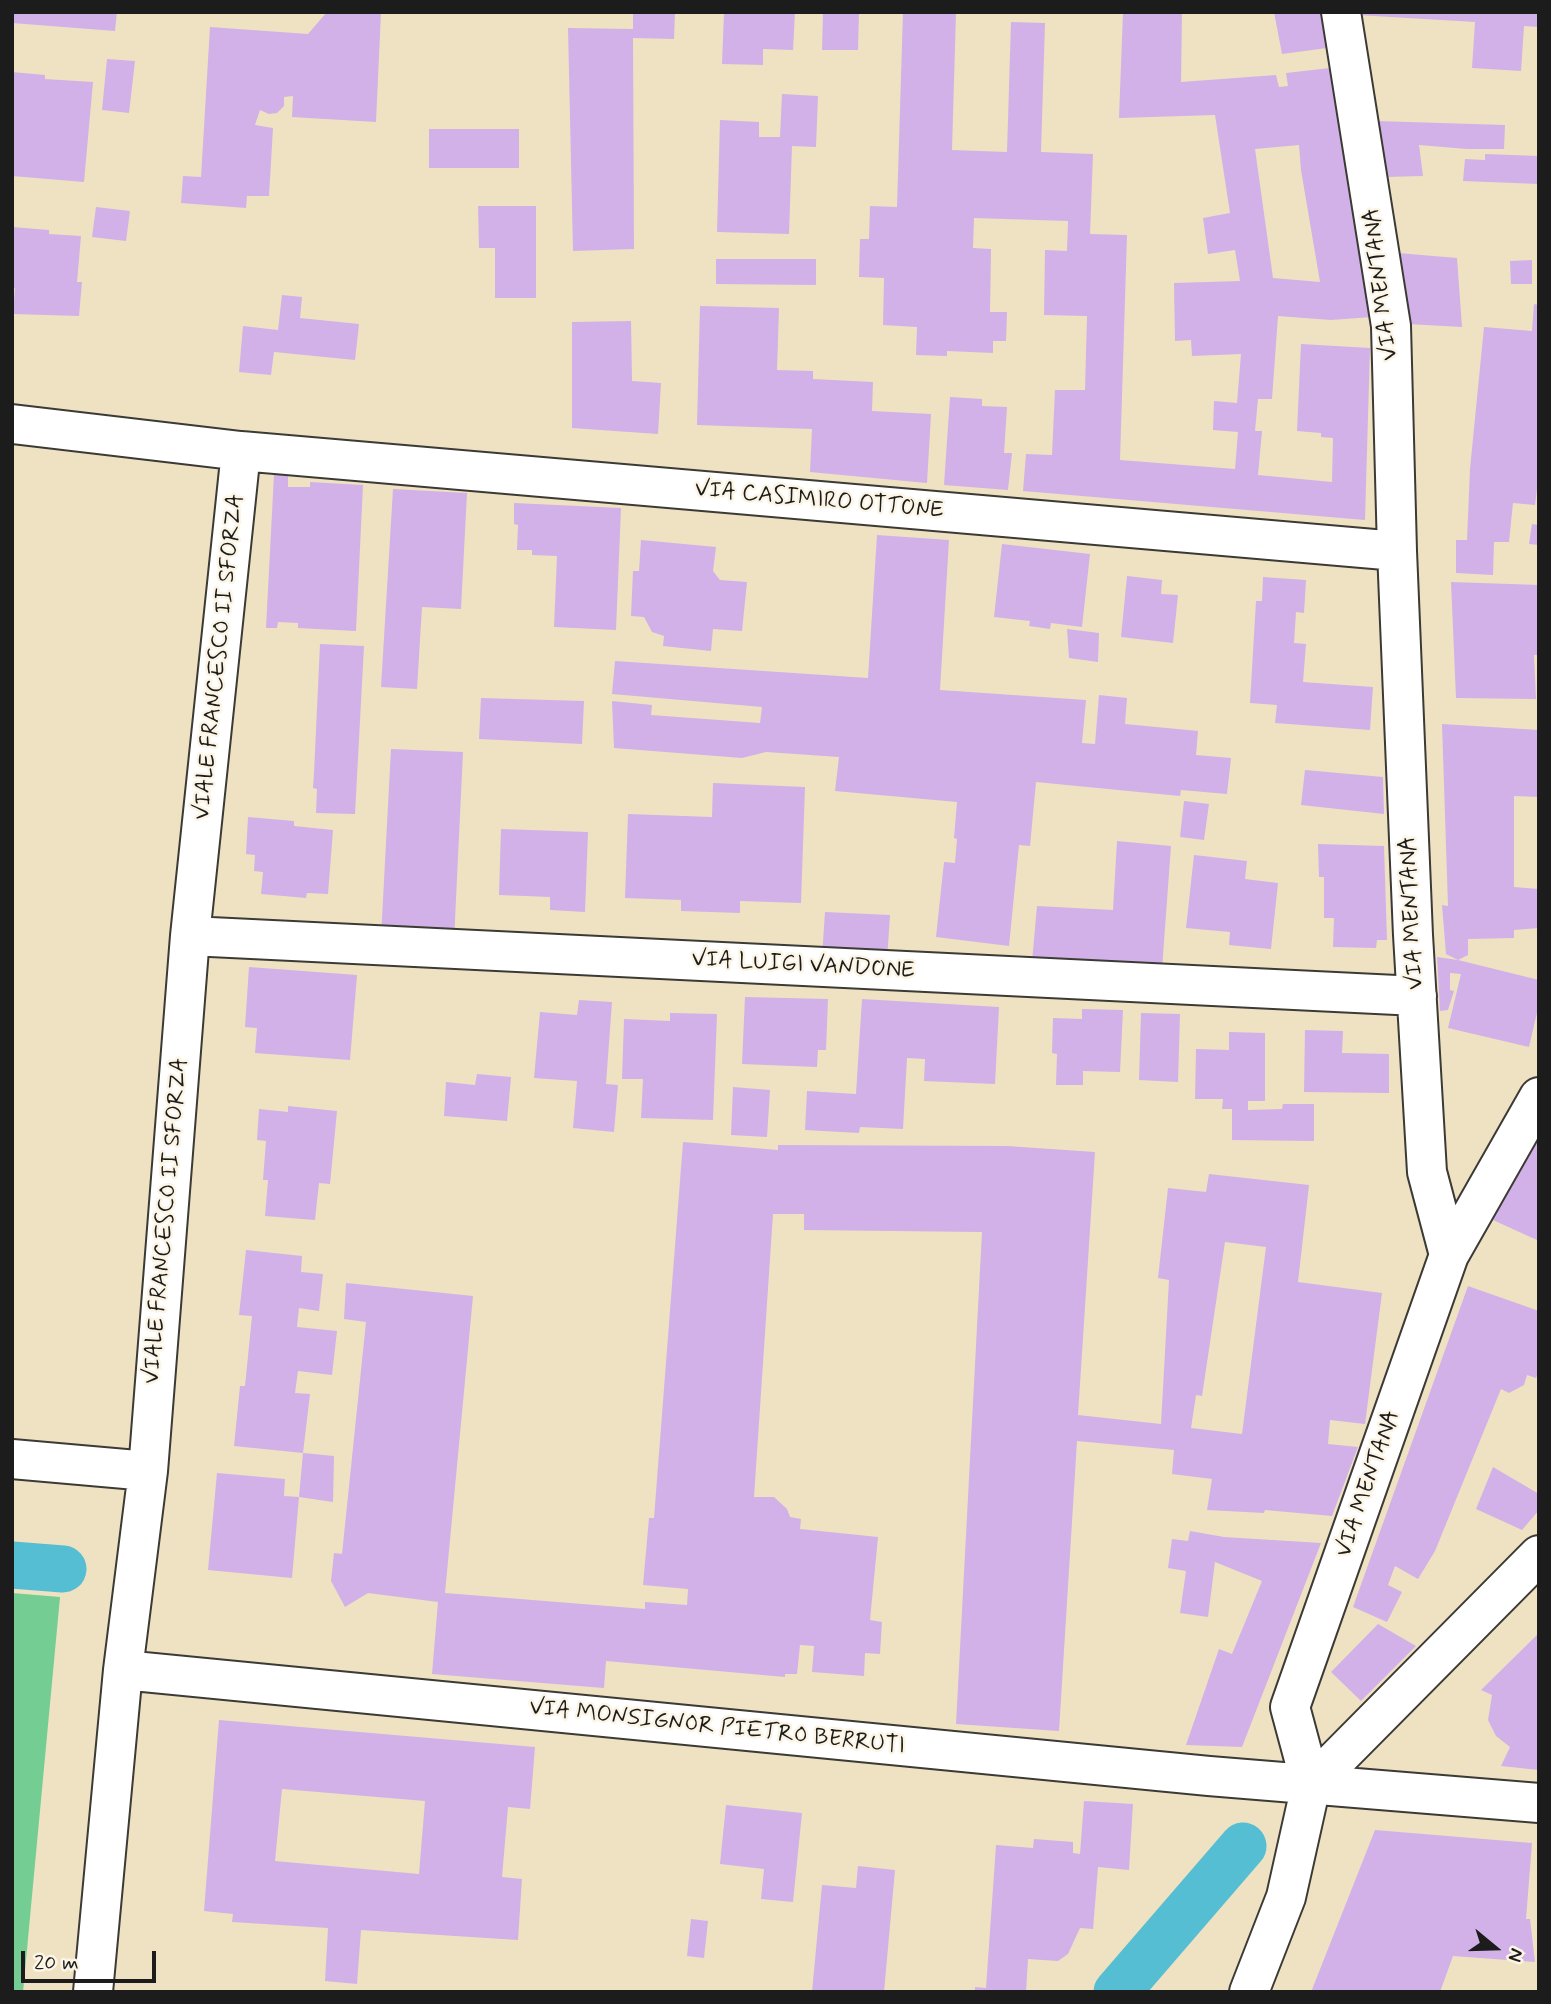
<!DOCTYPE html>
<html>
<head>
<meta charset="utf-8">
<style>
	body { margin:0 }
	#map { position:relative; width:1551px; height:2004px; overflow:hidden; background:#eee2c3; font-family:Mynerve,sans-serif }
	canvas { display:block }
	.frame { position:absolute; inset:0; border:14px solid #1c1c1c; pointer-events:none }
	.north { position:absolute; left:1460px; top:1913px; width:70px; height:70px; -webkit-text-stroke:5px #fcf5e5; paint-order:stroke; rotate:109deg; font-size:19px; font-weight:700; line-height:28px; text-align:center; color:#1c1c1c }
	.north::after { content:''; display:block; margin:auto; width:24px; height:32px; background:#1c1c1c; clip-path:polygon(50% 0,100% 100%,50% 72%,0 100%) }
	.scale { position:absolute; left:21px; top:1951px; width:135px; height:32px; box-sizing:border-box; border:4px solid #1c1c1c; border-top:0; padding-left:9px; font-size:21px; line-height:24px; white-space:nowrap; color:#1c1c1c; -webkit-text-stroke:5px #fcf5e5; paint-order:stroke }
</style>
</head>
<body>
<div id="map">
<canvas width="1551" height="2004"></canvas>
<div class="frame"></div>
<div class="north">N</div>
<div class="scale">20 m</div>
</div>
<script>
const g = document.querySelector('canvas').getContext('2d');
g.lineJoin = 'round';
function fillPath(path, color) { g.fillStyle = color; g.fill(path, 'evenodd'); }
const toPath = rows => new Path2D(rows.map(r => 'M' + r).join(''));
function trace(path, color, width, dash) { g.strokeStyle = color; g.lineWidth = width; g.lineCap = dash ? 'butt' : 'round'; g.setLineDash(dash || []); g.stroke(path); }
function write(font, color, halo, rows, align = 'center') {
  g.font = font + ' Mynerve,sans-serif'; g.lineWidth = 5; g.setLineDash([]); g.textBaseline = 'middle'; g.strokeStyle = halo; g.fillStyle = color; for (const [text, x, y, turn = 0] of rows) {
    g.save(); g.translate(x, y); g.rotate((+turn || 0) * Math.PI / 180); g.textAlign = isNaN(turn) ? turn : align; if (halo) g.strokeText(text, 0, 0); g.fillText(text, 0, 0); g.restore();
  }
}
const green = toPath([
	[12,1593,60,1597,23,1992,12,1992]
]);
const canal = toPath([
	[12,1565,63,1569],
	[1117,1992,1243,1846]
]);
const building = toPath([
	[12,12,117,12,115,31,12,23],
	[327,12,381,12,376,122,292,117,293,96,284,97,284,106,277,113,269,114,260,110,255,125,273,128,269,196,247,196,246,208,181,203,183,176,201,177,210,27,308,34],
	[633,12,675,12,674,39,633,38,634,249,573,251,568,28,633,29],
	[724,12,795,12,793,50,763,49,763,65,722,64],
	[823,12,859,12,858,50,822,50],
	[903,12,956,12,952,150,1007,152,1011,22,1045,23,1041,152,1093,154,1090,234,1127,235,1120,460,1235,469,1238,432,1213,430,1214,401,1237,403,1241,354,1192,356,1191,340,1175,341,1174,283,1240,281,1235,250,1208,254,1203,218,1230,213,1215,115,1119,118,1123,12,1182,12,1181,82,1276,75,1279,87,1288,86,1286,73,1330,68,1372,317,1331,320,1278,316,1272,399,1258,399,1255,431,1262,431,1258,475,1332,482,1333,438,1321,437,1321,433,1297,431,1301,344,1370,348,1365,520,1023,491,1026,454,1052,455,1055,390,1085,390,1087,316,1044,315,1045,250,1067,251,1068,221,974,218,973,248,991,249,990,312,1007,312,1006,341,993,341,993,353,947,351,947,356,916,355,917,327,883,325,884,278,859,277,860,239,869,239,870,206,897,207],
	[1299,145,1301,170,1320,282,1273,278,1255,149],
	[1274,12,1320,12,1327,48,1282,54],
	[1357,12,1539,12,1539,27,1524,26,1521,71,1472,68,1475,22,1357,15],
	[107,59,135,61,129,113,102,110],
	[12,72,45,75,45,79,93,82,84,182,12,176],
	[782,94,818,96,816,147,792,146,789,234,717,232,720,120,759,122,759,137,780,137],
	[1376,121,1505,125,1504,149,1467,149,1419,145,1423,176,1386,177],
	[429,129,519,129,519,168,429,168],
	[1485,154,1539,156,1539,184,1463,181,1465,159,1485,160],
	[478,206,536,206,536,298,495,298,495,248,479,248],
	[96,207,130,211,126,241,92,237],
	[12,227,49,230,49,234,81,236,77,282,82,282,79,316,13,314,15,288,12,288],
	[1398,253,1457,258,1462,327,1407,324],
	[716,259,816,259,816,285,716,284],
	[1532,260,1532,284,1511,284,1510,261],
	[282,295,302,297,300,318,359,324,355,360,274,352,271,375,239,372,243,326,278,330],
	[1534,304,1539,305,1539,473,1535,505,1513,503,1509,542,1494,542,1493,575,1456,573,1456,540,1467,540,1470,469,1484,327,1532,331],
	[700,306,779,308,777,370,813,371,813,379,873,382,872,411,931,414,927,483,810,472,812,429,697,425],
	[631,321,632,381,661,383,658,434,572,428,572,322],
	[950,397,982,399,982,406,1007,407,1004,453,1012,453,1008,490,944,485],
	[274,474,288,475,288,487,310,487,310,482,363,485,356,631,298,628,298,623,278,622,277,628,266,628],
	[393,489,467,493,461,609,422,607,417,689,381,687],
	[514,503,621,508,616,630,554,627,557,556,532,555,532,550,517,550,518,525,514,524],
	[1532,524,1539,525,1539,545,1529,544],
	[877,535,949,540,940,690,1086,700,1082,743,1095,744,1099,695,1127,698,1125,724,1198,731,1196,755,1231,758,1227,794,1181,790,1180,796,1036,782,1030,846,1019,845,1009,946,936,937,944,862,955,863,957,839,954,838,957,802,835,791,839,757,766,752,742,758,614,748,612,701,652,705,651,715,760,723,762,707,612,694,615,661,868,678],
	[641,540,716,547,713,571,720,580,747,582,742,631,713,629,711,651,663,646,664,636,652,632,644,617,631,616,633,571,639,571],
	[1002,544,1090,554,1082,627,1051,623,1050,629,1029,626,1030,621,994,617],
	[1127,576,1162,580,1161,594,1178,595,1173,643,1121,637],
	[1263,577,1306,580,1304,613,1296,612,1294,643,1306,644,1303,682,1373,687,1370,730,1275,723,1277,705,1250,703,1256,601,1262,601],
	[1451,582,1539,585,1539,655,1534,655,1536,699,1456,698],
	[1067,629,1099,633,1098,662,1069,658],
	[320,644,364,646,355,814,316,813,317,789,313,788,314,773],
	[481,698,584,701,582,744,479,739],
	[1442,724,1539,730,1539,797,1514,796,1514,887,1539,889,1539,928,1514,930,1514,938,1468,939,1468,955,1458,960,1539,980,1539,1004,1529,1047,1448,1028,1461,974,1450,973,1450,990,1454,991,1448,1010,1440,1011,1437,957,1458,960,1446,954,1442,905,1448,906],
	[391,749,463,752,454,941,381,937],
	[1305,770,1383,777,1384,814,1301,805],
	[713,783,805,787,801,903,740,901,740,913,681,911,681,900,625,898,628,814,712,817],
	[1184,801,1209,804,1204,840,1180,837],
	[248,817,294,821,294,826,333,830,328,894,307,893,306,898,261,894,263,872,254,871,255,855,246,854],
	[501,829,588,832,585,912,550,910,550,897,499,895],
	[1117,841,1171,846,1162,969,1032,962,1037,906,1113,910],
	[1318,844,1384,846,1387,940,1377,940,1376,948,1333,947,1334,918,1324,918,1324,877,1319,877],
	[1194,855,1247,861,1245,879,1278,883,1271,949,1229,945,1230,932,1186,928],
	[825,912,890,915,887,960,822,957],
	[249,967,357,975,350,1060,255,1053,257,1028,245,1027],
	[745,997,828,999,826,1050,818,1050,817,1067,742,1064],
	[862,999,999,1007,995,1084,924,1081,925,1059,907,1058,903,1129,860,1127,859,1133,805,1130,807,1091,856,1094],
	[579,1000,612,1002,606,1084,618,1085,614,1132,573,1128,577,1081,534,1078,540,1012,577,1015],
	[1082,1009,1123,1010,1120,1072,1083,1071,1083,1085,1056,1085,1057,1054,1052,1053,1053,1018,1082,1019],
	[670,1013,717,1014,713,1120,641,1118,643,1079,622,1079,624,1019,670,1021],
	[1141,1013,1180,1014,1178,1082,1139,1080],
	[1305,1030,1343,1031,1342,1053,1389,1054,1389,1093,1304,1092],
	[1229,1032,1265,1033,1265,1101,1248,1101,1248,1110,1282,1109,1283,1104,1314,1104,1314,1141,1232,1140,1232,1109,1222,1109,1223,1099,1195,1099,1196,1049,1229,1050],
	[477,1074,511,1077,507,1121,444,1116,446,1082,475,1085],
	[733,1087,770,1090,767,1137,731,1135],
	[288,1106,337,1111,330,1184,319,1183,315,1220,265,1216,268,1180,263,1180,266,1141,257,1140,259,1109,288,1112],
	[1539,1130,1539,1241,1493,1220],
	[683,1142,778,1150,778,1145,1007,1146,1095,1152,1078,1415,1161,1424,1169,1280,1158,1278,1168,1188,1206,1192,1209,1174,1309,1185,1298,1282,1382,1293,1365,1424,1330,1420,1328,1444,1358,1447,1332,1516,1265,1510,1264,1513,1207,1510,1212,1479,1172,1474,1174,1450,1077,1441,1059,1731,956,1724,982,1232,804,1230,804,1214,773,1214,754,1497,774,1497,787,1509,790,1517,801,1519,800,1529,878,1537,870,1620,882,1622,880,1654,865,1653,864,1676,812,1672,814,1646,800,1645,797,1674,785,1674,785,1677,606,1661,604,1688,432,1674,438,1602,368,1593,345,1607,331,1581,334,1553,342,1554,366,1322,344,1319,346,1283,473,1296,445,1593,645,1609,645,1602,687,1605,688,1589,643,1585,649,1518,654,1518],
	[1225,1242,1266,1247,1242,1434,1191,1428,1196,1395,1202,1396],
	[246,1250,302,1256,301,1272,323,1274,319,1311,299,1308,297,1327,337,1331,332,1375,298,1371,295,1393,310,1394,303,1453,234,1446,240,1386,245,1386,252,1316,239,1315],
	[1468,1286,1539,1311,1539,1370,1536,1378,1527,1375,1524,1385,1509,1393,1501,1389,1435,1551,1418,1579,1395,1566,1388,1585,1402,1592,1387,1622,1353,1607],
	[303,1453,334,1456,333,1502,299,1497],
	[1493,1467,1539,1494,1539,1510,1522,1530,1476,1509],
	[217,1473,285,1479,284,1496,299,1497,292,1578,208,1570],
	[1190,1531,1224,1537,1321,1543,1242,1747,1186,1745,1219,1649,1232,1654,1262,1581,1215,1562,1208,1617,1180,1613,1186,1571,1168,1568,1172,1539,1188,1541],
	[1378,1624,1416,1646,1361,1701,1331,1672],
	[1539,1633,1539,1770,1501,1766,1510,1747,1496,1736,1488,1720,1492,1695,1481,1690],
	[219,1720,535,1747,530,1809,508,1807,502,1877,522,1879,518,1940,361,1930,357,1984,325,1981,328,1928,232,1922,233,1914,204,1911],
	[282,1789,425,1801,419,1874,275,1861],
	[1084,1801,1133,1804,1129,1870,1098,1867,1093,1929,1080,1928,1068,1954,1058,1961,1028,1959,1026,1992,975,1992,975,1987,986,1988,996,1845,1033,1848,1034,1839,1073,1842,1073,1853,1080,1854],
	[726,1805,802,1813,793,1902,761,1899,764,1869,720,1864],
	[1375,1830,1532,1843,1526,1919,1530,1919,1535,1962,1453,1956,1440,1992,1311,1992],
	[858,1866,895,1870,884,1992,812,1992,822,1885,856,1888],
	[691,1919,708,1921,704,1958,687,1956]
]);
const street = toPath([
	[1341,12,1391,326,1397,551,1413,935,1427,1172,1449,1255],
	[12,424,241,451,1397,551],
	[190,936,1417,996],
	[12,1459,148,1471],
	[123,1670,1209,1776,1539,1803],
	[1311,1785,1290,1707,1449,1255,1539,1097],
	[93,1992,123,1670,148,1471,190,936,241,451],
	[1249,1992,1286,1897,1311,1785,1539,1555]
]);
const streetNames = [
	["VIA MENTANA",1382,284,-97],
	["VIA CASIMIRO OTTONE",819,501,5],
	["VIALE FRANCESCO II SFORZA",220,657,-84],
	["VIA MENTANA",1413,913,-93],
	["VIA LUIGI VANDONE",803,966,3],
	["VIALE FRANCESCO II SFORZA",167,1221,-85],
	["VIA MENTANA",1369,1484,-71],
	["VIA MONSIGNOR PIETRO BERRUTI",717,1728,6]
];
fillPath(green, '#74cd93');
trace(canal, '#55bed2', 47);
fillPath(building, '#d2b1e8');
trace(street, '#3c3a35', 42);
trace(street, '#fff', 38);
write('23px', '#1c1c1c', '#fcf5e5', streetNames);
</script>
</body>
</html>
